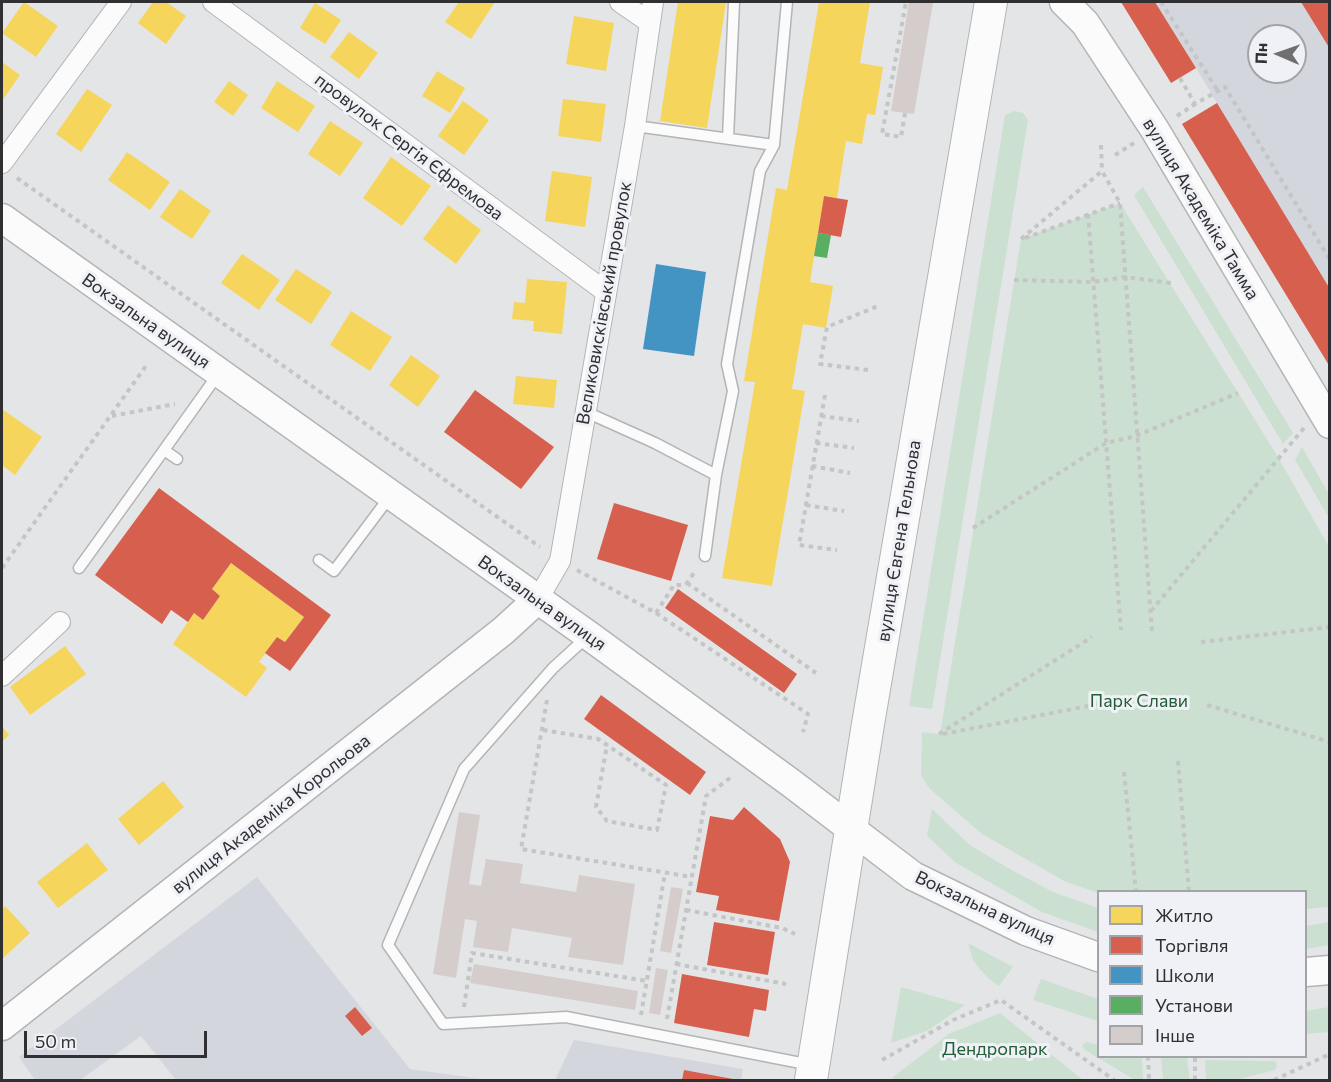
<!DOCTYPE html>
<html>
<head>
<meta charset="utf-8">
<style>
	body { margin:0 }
	#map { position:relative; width:1331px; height:1082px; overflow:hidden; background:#e3e5e7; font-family:Commissioner,sans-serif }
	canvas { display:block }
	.frame { position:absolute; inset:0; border:3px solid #303032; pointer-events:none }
	.legend { position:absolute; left:1097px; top:890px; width:210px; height:168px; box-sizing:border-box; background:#f0f1f6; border:2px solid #a3a4a8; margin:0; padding:8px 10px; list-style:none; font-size:18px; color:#303032 }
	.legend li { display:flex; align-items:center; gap:12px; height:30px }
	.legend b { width:30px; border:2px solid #a3a4a8 }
	.north { position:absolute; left:1247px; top:24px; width:60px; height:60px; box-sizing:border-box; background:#f0f1f6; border:2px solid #a3a4a8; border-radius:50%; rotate:272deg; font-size:16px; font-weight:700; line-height:24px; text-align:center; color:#303032 }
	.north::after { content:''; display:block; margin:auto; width:21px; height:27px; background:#6f6f71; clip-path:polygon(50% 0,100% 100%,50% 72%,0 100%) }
	.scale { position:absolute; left:24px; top:1031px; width:183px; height:27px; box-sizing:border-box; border:3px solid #303032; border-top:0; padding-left:8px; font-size:18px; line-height:21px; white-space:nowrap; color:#303032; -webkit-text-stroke:4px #f0f1f6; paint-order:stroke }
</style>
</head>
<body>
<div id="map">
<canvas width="1331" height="1082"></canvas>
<div class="frame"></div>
<ul class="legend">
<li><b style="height:16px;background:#f6d55c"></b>Житло</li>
<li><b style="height:16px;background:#d6604d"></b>Торгівля</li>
<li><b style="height:16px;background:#4393c3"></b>Школи</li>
<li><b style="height:16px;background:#5aae61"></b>Установи</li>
<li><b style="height:16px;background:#d5cdcc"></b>Інше</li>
</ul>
<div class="north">Пн</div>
<div class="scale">50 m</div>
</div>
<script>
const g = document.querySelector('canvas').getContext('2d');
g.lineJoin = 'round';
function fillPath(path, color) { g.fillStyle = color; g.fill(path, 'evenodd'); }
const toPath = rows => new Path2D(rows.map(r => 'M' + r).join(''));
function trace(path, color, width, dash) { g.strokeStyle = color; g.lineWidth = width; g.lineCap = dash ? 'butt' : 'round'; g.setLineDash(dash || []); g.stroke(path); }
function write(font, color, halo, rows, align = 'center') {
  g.font = font + ' Commissioner,sans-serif'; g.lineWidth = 6; g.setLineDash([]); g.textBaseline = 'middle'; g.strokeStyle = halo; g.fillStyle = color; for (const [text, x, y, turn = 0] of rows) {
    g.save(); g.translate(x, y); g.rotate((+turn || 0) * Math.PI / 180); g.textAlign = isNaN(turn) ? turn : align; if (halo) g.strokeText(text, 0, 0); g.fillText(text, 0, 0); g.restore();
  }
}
const built = toPath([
	[1155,2,1329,2,1329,289,1196,68],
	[1259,36,1295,36,1295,72,1259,72],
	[257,877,410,1069,488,1080,176,1080,141,1036,80,1080,35,1080,19,1057],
	[574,1040,743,1069,741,1080,555,1080]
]);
const green = toPath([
	[1015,111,1023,113,1028,120,932,709,909,706,1005,115],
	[1143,187,1293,433,1283,444,1134,195],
	[1120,203,1278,457,1329,547,1329,907,1306,909,1306,892,1098,892,1098,893,1064,881,982,834,930,789,921,776,922,732,940,734,1021,239],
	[1302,447,1329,494,1329,518,1295,460],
	[932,809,970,845,1008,868,1053,892,1098,908,1098,932,1042,912,956,863,927,836],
	[1329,922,1329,945,1306,949,1306,926],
	[968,943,1013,967,999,986,989,979,978,967,973,960],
	[1041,979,1098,999,1098,1021,1033,1000],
	[901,987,965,1005,927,1031,891,1043],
	[1329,1007,1329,1032,1306,1034,1306,1011],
	[1000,1013,1083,1080,892,1080,893,1077,949,1034],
	[1086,1042,1098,1045,1098,1056,1142,1057,1143,1080,1135,1080,1085,1050,1082,1046],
	[1161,1057,1187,1058,1190,1080,1163,1080],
	[1205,1060,1273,1061,1276,1062,1277,1066,1275,1070,1235,1080,1206,1080]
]);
const homes = toPath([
	[24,2,58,26,36,57,2,33],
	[153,2,166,2,186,16,166,44,138,23],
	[459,2,495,2,471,39,445,22],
	[678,2,726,2,707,128,660,121],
	[819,2,870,2,860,63,883,67,875,115,867,114,862,144,846,141,837,198,824,196,810,282,833,286,826,328,803,324,792,389,805,391,772,586,722,578,755,382,744,381,776,188,787,190],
	[315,3,341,20,325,44,300,28],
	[574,16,614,23,606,71,566,64],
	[349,32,378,53,359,79,330,57],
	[2,62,20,75,2,101],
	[437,71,465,88,450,113,422,96],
	[229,81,248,95,233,116,214,102],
	[277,81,315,106,298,132,261,108],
	[87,89,112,105,81,152,56,134],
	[563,99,606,104,601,142,558,136],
	[463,101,489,120,464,155,438,136],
	[330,121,363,143,340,176,308,154],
	[127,152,170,182,150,210,108,180],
	[391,157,431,186,402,226,363,198],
	[552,171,592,177,585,227,545,221],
	[180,189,211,211,192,239,160,217],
	[448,205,481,230,456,264,423,239],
	[242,254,280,280,259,310,221,283],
	[296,269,332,292,311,324,275,300],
	[527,279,567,282,562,334,533,331,534,321,512,319,514,302,525,303],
	[351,311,392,337,370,371,330,345],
	[411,355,440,376,418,407,389,385],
	[516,376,557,380,554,408,513,404],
	[2,409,42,437,15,475,2,465],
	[231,563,304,617,285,642,277,637,259,662,267,668,246,697,173,644,194,613,203,620,220,596,212,589],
	[65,646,86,674,30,715,10,687],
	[2,726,9,735,2,742],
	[163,781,184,807,139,845,118,819],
	[87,843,108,870,58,908,37,882],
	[5,906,30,933,2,959,2,909]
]);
const shops = toPath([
	[1121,2,1155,2,1196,68,1171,83],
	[1301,2,1330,2,1330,49],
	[1217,103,1330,289,1330,367,1182,124],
	[824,196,848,200,841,237,818,233],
	[475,390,554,447,521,489,444,432],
	[159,488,331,615,290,671,265,653,277,637,285,642,304,617,231,563,212,589,220,596,203,620,194,613,188,622,171,610,162,624,95,575],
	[614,503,688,525,671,581,597,559],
	[678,589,797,674,784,693,665,608],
	[601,695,706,772,690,795,584,719],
	[744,807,780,839,790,862,779,921,716,910,719,896,696,892,710,816,733,820],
	[714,922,775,932,768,975,707,965],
	[682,974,769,990,766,1011,754,1009,749,1037,674,1023],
	[355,1007,372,1028,362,1036,345,1016],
	[684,1070,733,1079,733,1080,682,1080]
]);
const schools = toPath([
	[656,264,706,272,694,356,643,349]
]);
const public = toPath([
	[818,233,831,235,827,258,814,256]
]);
const building = toPath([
	[909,2,933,3,914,114,891,111],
	[459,812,480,815,469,884,481,886,486,859,523,864,520,883,576,892,579,875,635,884,623,965,568,957,572,938,512,928,508,952,473,947,477,921,465,919,456,978,433,974],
	[671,887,683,889,671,953,660,951],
	[474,964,638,991,635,1010,470,983],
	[656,968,668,970,660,1015,649,1013]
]);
const path = toPath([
	[1161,2,1218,91],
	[1180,78,1195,104,1225,87,1330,260],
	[905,113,901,137,882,134,906,2],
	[1177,116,1195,104],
	[1101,145,1102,171],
	[1115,155,1134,143],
	[17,178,540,547],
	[1088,214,1121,630],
	[1025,238,1120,203],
	[1021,239,1102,171,1120,203,1152,632],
	[1014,280,1093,282,1125,277,1171,283],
	[868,370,820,364,827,327,878,306],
	[825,395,799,545,837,550],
	[112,416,175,404],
	[821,416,859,421],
	[816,443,854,448],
	[812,466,850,473],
	[806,505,844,511],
	[973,528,1106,443,1136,436,1238,393],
	[2,568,148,363],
	[577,570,656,613,808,714,803,732],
	[687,583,816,673],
	[1151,611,1304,428],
	[656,613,674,585,684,585,687,583,696,570],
	[1201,642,1330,627],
	[547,700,521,849,692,877],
	[1207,705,1330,742],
	[543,730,598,739,607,745,666,785,657,830,607,821,596,807,607,745],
	[939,734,1092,637],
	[943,734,1099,704],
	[1178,761,1189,892],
	[1124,772,1136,892],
	[686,910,782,928,795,934],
	[676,964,786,984],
	[464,1007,472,953,647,981],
	[641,1015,665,873],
	[667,1019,706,796,730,778],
	[1148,1056,1149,1080],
	[882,1060,953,1020,1001,1000,1114,1080],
	[1195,1080,1195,1056],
	[1274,1080,1330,1054]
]);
const lane = toPath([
	[635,126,774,145],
	[728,138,734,2],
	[586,412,655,443,716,475],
	[177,459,164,450,219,373],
	[705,556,716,475,733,391,727,364,760,171,774,145,787,2],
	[319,560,334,571,391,495],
	[79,568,164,450],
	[588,636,553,668,464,769,388,945,443,1024,566,1017,811,1065]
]);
const street = toPath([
	[213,2,606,292],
	[620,2,649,22],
	[2,163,121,2],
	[538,599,560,561,635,126,653,2],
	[2,676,60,622]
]);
const secondary = toPath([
	[1064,2,1085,23,1155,130,1330,424],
	[2,218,588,635,791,783,913,876,1026,931,1098,957],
	[1306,972,1330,970],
	[2,1026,503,631,538,599]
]);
const primary = toPath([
	[811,1080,868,724,991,2]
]);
const streetNames = [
	["провулок Сергія Єфремова",409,147,37],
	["вулиця Академіка Тамма",1201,209,59],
	["Великовисківський провулок",604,303,-80],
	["Вокзальна вулиця",146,321,35],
	["вулиця Євгена Тельнова",899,541,-81],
	["Вокзальна вулиця",542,603,35],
	["вулиця Академіка Корольова",271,814,-38],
	["Вокзальна вулиця",985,908,25]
];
const parkNames = [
	["Парк Слави",1139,701],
	["Дендропарк",995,1049]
];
fillPath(built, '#d4d6dd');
fillPath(green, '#cce0d2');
fillPath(homes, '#f6d55c');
fillPath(shops, '#d6604d');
fillPath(schools, '#4393c3');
fillPath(public, '#5aae61');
fillPath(building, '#d5cdcc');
trace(lane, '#b3b4b5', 13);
trace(street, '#b3b4b5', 22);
trace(secondary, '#b3b4b5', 31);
trace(primary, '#b3b4b5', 34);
trace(path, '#c4c5c5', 4, [4.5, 4.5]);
trace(lane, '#fbfbfb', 10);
trace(street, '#fbfbfb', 20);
trace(secondary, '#fbfbfb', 28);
trace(primary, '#fbfbfb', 32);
write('18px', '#303032', '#f0f1f6', streetNames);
write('18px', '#215e35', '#f0f1f6', parkNames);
</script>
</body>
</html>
